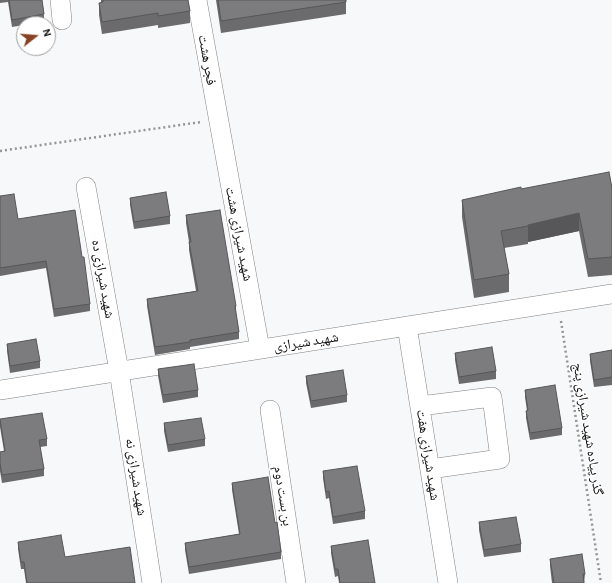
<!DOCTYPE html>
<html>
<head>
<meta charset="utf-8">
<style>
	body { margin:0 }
	#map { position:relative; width:612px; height:583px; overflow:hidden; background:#f7f8f9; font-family:"Alegreya Sans",sans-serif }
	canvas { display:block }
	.north { position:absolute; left:16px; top:16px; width:40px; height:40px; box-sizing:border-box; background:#fff; border:1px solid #a0a0a0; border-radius:50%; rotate:73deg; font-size:11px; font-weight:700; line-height:16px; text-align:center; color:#111112 }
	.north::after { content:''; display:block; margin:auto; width:14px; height:18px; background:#8a4224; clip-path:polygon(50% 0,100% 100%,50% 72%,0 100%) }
</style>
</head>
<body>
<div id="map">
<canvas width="612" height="583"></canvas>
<div class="north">N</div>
</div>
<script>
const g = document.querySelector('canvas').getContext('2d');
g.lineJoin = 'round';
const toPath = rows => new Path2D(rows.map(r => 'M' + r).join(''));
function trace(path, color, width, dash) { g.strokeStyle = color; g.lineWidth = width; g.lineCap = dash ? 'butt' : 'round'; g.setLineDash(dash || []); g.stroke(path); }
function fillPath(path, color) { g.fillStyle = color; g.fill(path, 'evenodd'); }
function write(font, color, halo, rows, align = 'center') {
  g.font = font + ' "Alegreya Sans","Noto Naskh Arabic",sans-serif'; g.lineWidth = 3; g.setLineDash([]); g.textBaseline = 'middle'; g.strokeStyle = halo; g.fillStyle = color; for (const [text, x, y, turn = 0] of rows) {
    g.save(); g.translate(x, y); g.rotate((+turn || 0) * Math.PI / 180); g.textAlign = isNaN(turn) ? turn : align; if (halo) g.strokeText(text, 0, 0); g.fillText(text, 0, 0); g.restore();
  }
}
const path = toPath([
	[0,151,201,122],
	[561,321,601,583]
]);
const minor = toPath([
	[60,0,62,20],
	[197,0,260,349],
	[86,187,119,371,152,583],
	[407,326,448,583],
	[0,390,612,294],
	[420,406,492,397,500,459,430,469],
	[270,410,296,583]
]);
const wall = toPath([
	[0,0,42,0,44,14,44,22,30,24,24,24,24,25,12,27,8,2,0,3],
	[101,0,188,0,190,11,190,23,158,28,158,25,102,34,99,15,99,3,101,3],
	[216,0,346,0,346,14,221,33],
	[612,188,612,275,588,277,579,231,528,242,528,244,504,248,509,274,509,292,474,298,462,217,462,200,521,189],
	[0,196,18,219,82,257,90,304,90,311,54,317,46,268,0,276],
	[130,198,170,216,170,224,134,229,130,205],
	[186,215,236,306,236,313,239,332,239,339,190,347,190,349,155,355,147,306,147,299,196,291,189,250,189,242,186,223],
	[7,344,40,361,40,368,10,373,7,351],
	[612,350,612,385,594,387,590,361,590,354],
	[455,353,496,371,496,379,459,384,455,360],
	[158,369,198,390,198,397,163,403,158,376],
	[306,376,347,395,347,402,311,408,306,383],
	[525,390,562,428,562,435,530,440,526,418,526,411,527,411,525,397],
	[0,419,47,439,47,446,40,447,44,469,44,476,2,483,0,471,0,452,4,451,0,427],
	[164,423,205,439,205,446,168,452,164,431],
	[323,471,365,511,365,519,333,524,329,498,326,499,323,478],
	[232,483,275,523,281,552,281,559,189,574,185,550,185,543,239,534,232,490],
	[479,522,521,544,521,552,484,557,479,530],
	[18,542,65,557,135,583,26,583,24,569,21,569,18,549],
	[331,546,375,583,339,583,338,576,335,577,331,553],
	[550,559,585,574,584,583,552,583,550,566]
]);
const shadedWall = toPath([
	[579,213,579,231,528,242,528,225]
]);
const building = toPath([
	[9,0,42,0,44,14,12,20,9,0],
	[103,0,188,0,190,11,158,16,158,13,102,22,99,3,103,2,103,0],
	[218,0,346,0,346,2,221,21,218,0],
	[609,172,612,188,612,257,588,259,579,213,528,225,528,226,501,231,509,274,474,280,462,200,521,187,521,189,609,172],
	[166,192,170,216,134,222,130,198,166,192],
	[14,194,18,219,75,210,82,257,84,257,90,304,54,309,46,261,0,268,0,196,14,194],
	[220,210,236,306,235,306,239,332,190,340,190,342,155,347,147,299,198,291,189,242,191,242,186,215,220,210],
	[36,339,40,361,10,366,7,344,36,339],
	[492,347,496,371,459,377,455,353,492,347],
	[612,350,612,377,594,380,590,354,612,350],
	[194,364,198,390,163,395,158,369,194,364],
	[343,370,347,395,311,401,306,376,343,370],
	[555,385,562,428,530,433,526,411,528,410,525,390,555,385],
	[42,413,47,439,39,440,44,469,2,475,0,463,0,452,5,451,0,419,42,413],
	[201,418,205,439,168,445,164,423,201,418],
	[357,466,365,511,333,517,329,491,326,492,323,471,357,466],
	[268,477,275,523,277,522,281,552,189,567,185,543,240,534,232,483,268,477],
	[516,517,521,544,484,550,479,522,516,517],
	[61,535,65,557,130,547,135,583,27,583,24,562,21,562,18,542,61,535],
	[368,540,375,583,340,583,338,569,335,569,331,546,368,540],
	[582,554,585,574,583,574,584,583,554,583,550,559,582,554]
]);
const streetNames = [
	["فجر هشت",207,60,80],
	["شهید شیرازی هشت",239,234,79],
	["شهید شیرازی ده",103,279,80],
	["شهید شیرازی",306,342,-9],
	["گذر پیاده شهید شیرازی پنج",588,429,81],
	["شهید شیرازی هفت",428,455,81],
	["شهید شیرازی نه",136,477,81],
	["بن بست دوم",283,496,81]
];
trace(minor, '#808182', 20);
trace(path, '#939495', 2.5, [2, 3]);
trace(minor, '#fff', 19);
fillPath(wall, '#6b6a6c');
fillPath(shadedWall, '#575658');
fillPath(building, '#7c7b7d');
trace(building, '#575658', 1);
write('14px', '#111112', '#fff', streetNames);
</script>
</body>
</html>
